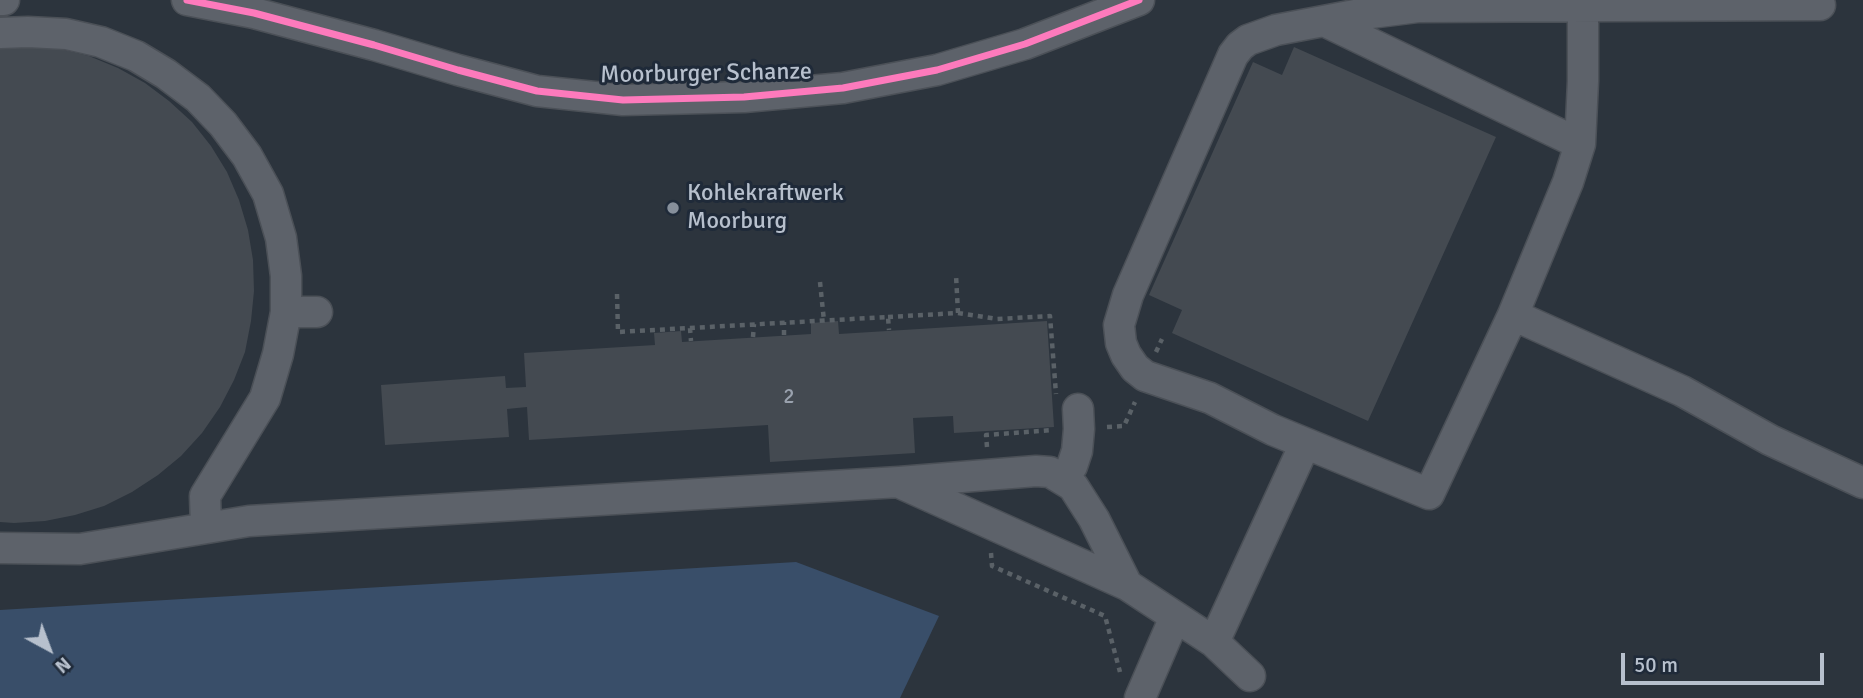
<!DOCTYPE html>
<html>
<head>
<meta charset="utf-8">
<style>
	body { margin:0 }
	#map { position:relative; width:1863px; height:698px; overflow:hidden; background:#2c343d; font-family:Signika,sans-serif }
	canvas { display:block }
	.north { position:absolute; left:14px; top:614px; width:70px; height:70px; -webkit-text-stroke:5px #1f2a39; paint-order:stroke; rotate:139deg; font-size:19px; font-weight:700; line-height:28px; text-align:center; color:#b7c0cd }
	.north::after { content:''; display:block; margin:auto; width:24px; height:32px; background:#b7c0cd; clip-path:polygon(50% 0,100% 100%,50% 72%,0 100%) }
	.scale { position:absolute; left:1621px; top:653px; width:203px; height:32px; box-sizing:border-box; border:4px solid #b7c0cd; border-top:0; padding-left:9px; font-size:21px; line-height:24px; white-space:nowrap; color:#b7c0cd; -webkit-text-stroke:5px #1f2a39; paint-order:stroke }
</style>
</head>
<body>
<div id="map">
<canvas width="1863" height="698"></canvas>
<div class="north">N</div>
<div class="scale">50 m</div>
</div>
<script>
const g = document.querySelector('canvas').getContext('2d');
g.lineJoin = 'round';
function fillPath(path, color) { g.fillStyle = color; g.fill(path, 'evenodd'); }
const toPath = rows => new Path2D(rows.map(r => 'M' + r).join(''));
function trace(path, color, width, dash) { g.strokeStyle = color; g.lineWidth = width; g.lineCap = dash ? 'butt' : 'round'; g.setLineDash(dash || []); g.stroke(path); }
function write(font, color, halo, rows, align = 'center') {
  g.font = font + ' Signika,sans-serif'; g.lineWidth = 6; g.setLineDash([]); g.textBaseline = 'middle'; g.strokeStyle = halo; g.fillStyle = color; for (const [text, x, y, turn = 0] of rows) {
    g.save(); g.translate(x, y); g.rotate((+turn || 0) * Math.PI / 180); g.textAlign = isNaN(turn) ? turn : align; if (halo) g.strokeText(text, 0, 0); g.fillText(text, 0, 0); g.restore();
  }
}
const water = toPath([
	[796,562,939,616,900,698,0,698,0,610]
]);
const building = toPath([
	[0,45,29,45,60,49,89,56,118,68,145,83,169,101,192,122,211,146,227,172,239,200,248,230,253,260,254,291,251,321,245,352,234,380,220,407,202,433,181,456,158,475,132,492,104,506,75,515,45,521,14,523,0,522],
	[1294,47,1496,137,1368,421,1172,333,1182,310,1149,295,1253,62,1282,75],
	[838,321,839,334,1047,321,1054,427,954,433,953,416,913,418,915,453,770,462,768,425,529,440,527,407,507,409,509,437,385,445,381,385,505,376,506,388,526,387,524,353,655,345,654,333,681,331,682,342,811,334,811,323]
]);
const path = toPath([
	[820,282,824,321],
	[617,294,618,332,888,317,889,330],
	[958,313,997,319,1050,316,1056,394],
	[888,317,958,313,956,275],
	[690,328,691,341],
	[784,335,784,322],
	[753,337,754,324],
	[1156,352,1162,339],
	[1107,427,1124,426,1135,402],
	[987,447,986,435,1053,430],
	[991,553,992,566,1105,616,1120,672]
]);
const minor = toPath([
	[0,0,4,0],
	[187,0,254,13,374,45,458,70,537,91,623,100,744,97,843,88,937,70,1025,44,1139,0],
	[1583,6,1583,81,1580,144,1568,182,1513,315,1682,391,1770,440,1863,483],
	[1324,21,1580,144],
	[0,33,28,32,66,34,101,42,136,56,166,74,198,98,223,124,247,156,268,194,281,238,286,276,286,312,278,354,265,398,205,496,206,527],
	[286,312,317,312],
	[1513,315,1429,494,1273,430,1210,398,1145,376,1135,368,1126,355,1121,343,1119,325,1128,295,1233,55,1240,46,1248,40,1276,30,1355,15,1418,7,1820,5],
	[1063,478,1072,466,1077,451,1079,429,1078,409],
	[900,483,1127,585,1214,642,1250,676],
	[0,548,80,549,249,521,899,482,1036,471,1050,472,1073,486,1094,519,1127,585],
	[1214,642,1305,444],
	[1140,698,1175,617]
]);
const cycleway = toPath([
	[187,0,254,13,374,45,458,70,537,91,623,100,744,97,843,88,937,70,1025,44,1139,0]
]);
const markers = [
	[673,208,7,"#868f9b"]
];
const numberNames = [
	["2",789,397]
];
const streetNames = [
	["Moorburger Schanze",706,74,-1]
];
const poiNames = [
	["Kohlekraftwerk",687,194],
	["Moorburg",687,222]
];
fillPath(water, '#394e69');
fillPath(building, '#444a51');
trace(minor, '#4b5057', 33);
trace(path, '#5a6167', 4.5, [5, 5]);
trace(minor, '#5d626a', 30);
trace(cycleway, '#fd7abc', 7);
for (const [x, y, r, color] of markers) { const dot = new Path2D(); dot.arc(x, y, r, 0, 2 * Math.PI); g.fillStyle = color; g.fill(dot); trace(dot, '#1f2a39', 2.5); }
write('21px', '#9aa2ae', null, numberNames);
write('24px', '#b7c0cd', '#1f2a39', streetNames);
write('24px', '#b7c0cd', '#1f2a39', poiNames, 'left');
</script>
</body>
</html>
